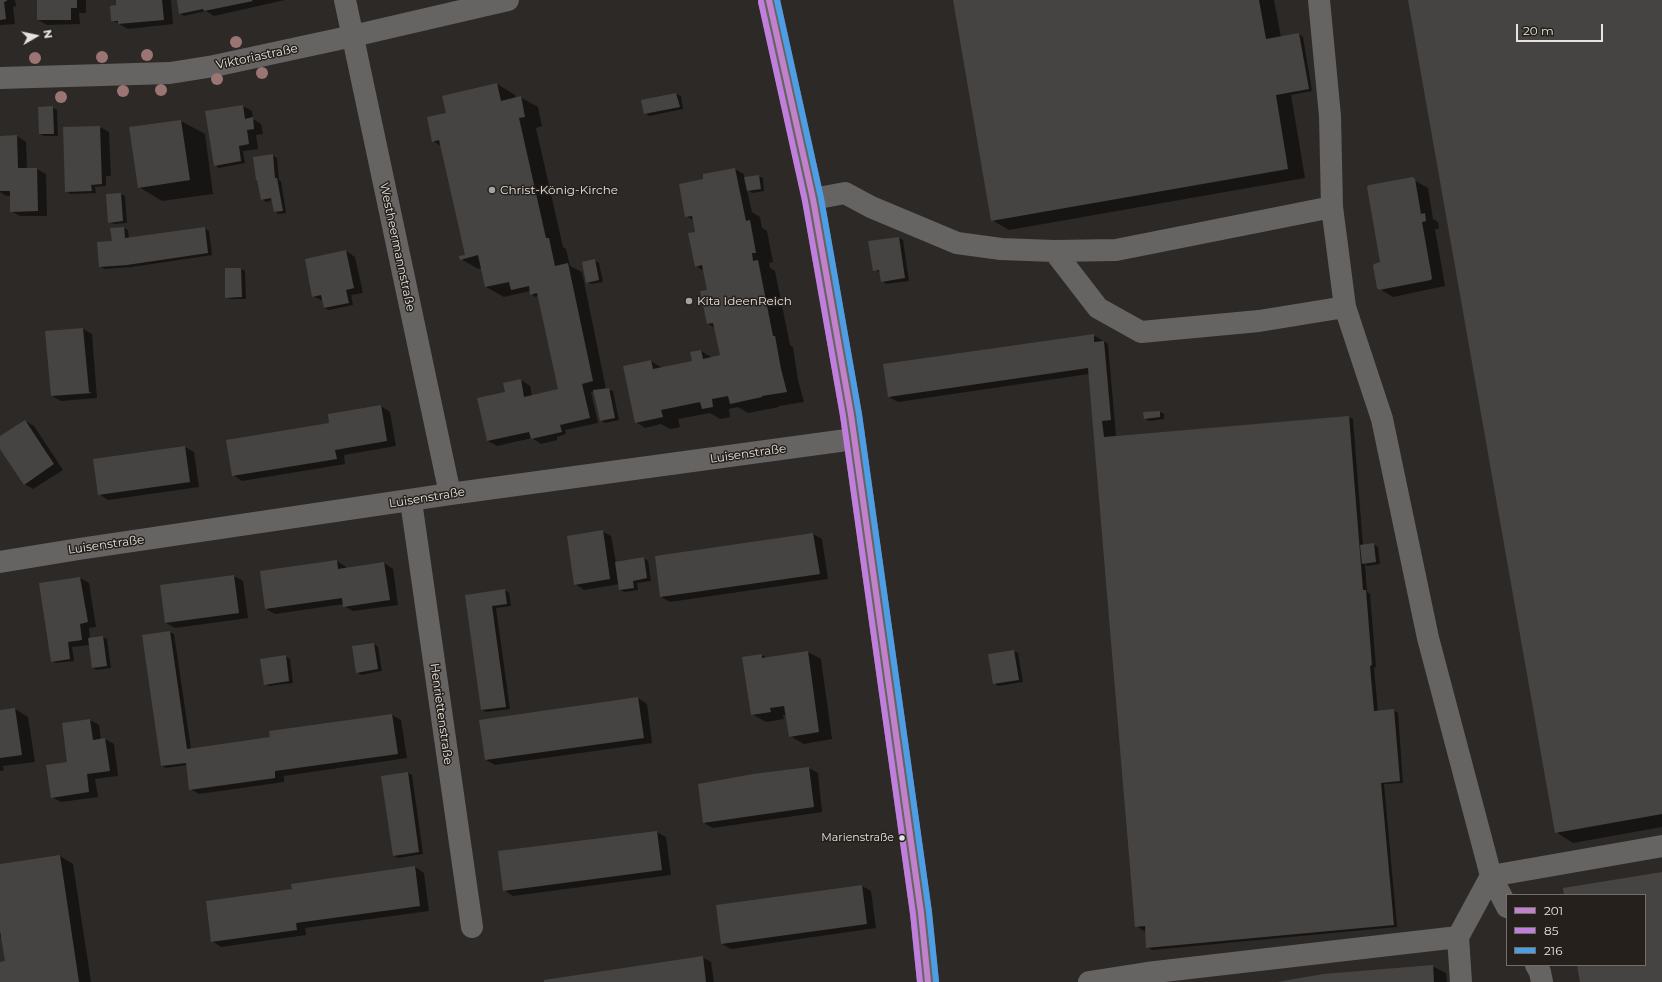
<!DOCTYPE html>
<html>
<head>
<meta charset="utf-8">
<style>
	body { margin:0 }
	#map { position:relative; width:1662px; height:982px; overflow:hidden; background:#2c2926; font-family:Montserrat,sans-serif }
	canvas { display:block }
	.legend { position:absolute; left:1506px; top:894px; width:140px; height:72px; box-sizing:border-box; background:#25201b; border:1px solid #726e6a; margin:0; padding:5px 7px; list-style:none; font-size:12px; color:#e6e3e0 }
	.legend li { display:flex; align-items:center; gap:8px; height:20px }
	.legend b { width:20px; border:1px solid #726e6a }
	.north { position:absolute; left:16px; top:16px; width:40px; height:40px; -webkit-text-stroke:3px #25201b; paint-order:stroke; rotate:81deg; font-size:11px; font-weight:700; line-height:16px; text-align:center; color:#e6e3e0 }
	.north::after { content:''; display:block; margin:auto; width:14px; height:18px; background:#e6e3e0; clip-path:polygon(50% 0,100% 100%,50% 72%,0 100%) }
	.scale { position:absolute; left:1516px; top:24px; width:87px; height:18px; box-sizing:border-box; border:2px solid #e6e3e0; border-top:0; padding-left:5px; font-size:12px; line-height:14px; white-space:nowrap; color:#e6e3e0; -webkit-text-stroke:3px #25201b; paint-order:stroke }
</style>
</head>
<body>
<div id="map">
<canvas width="1662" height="982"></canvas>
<ul class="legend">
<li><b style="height:5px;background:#c182cb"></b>201</li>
<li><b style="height:5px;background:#c07fdc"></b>85</li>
<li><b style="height:5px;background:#4d9ee5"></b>216</li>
</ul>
<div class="north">N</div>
<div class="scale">20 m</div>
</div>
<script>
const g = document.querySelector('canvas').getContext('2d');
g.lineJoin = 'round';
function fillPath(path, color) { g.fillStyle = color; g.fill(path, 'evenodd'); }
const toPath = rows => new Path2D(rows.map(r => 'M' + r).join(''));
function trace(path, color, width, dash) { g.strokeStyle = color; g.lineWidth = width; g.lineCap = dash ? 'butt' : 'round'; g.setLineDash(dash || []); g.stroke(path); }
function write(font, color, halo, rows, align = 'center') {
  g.font = font + ' Montserrat,sans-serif'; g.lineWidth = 3; g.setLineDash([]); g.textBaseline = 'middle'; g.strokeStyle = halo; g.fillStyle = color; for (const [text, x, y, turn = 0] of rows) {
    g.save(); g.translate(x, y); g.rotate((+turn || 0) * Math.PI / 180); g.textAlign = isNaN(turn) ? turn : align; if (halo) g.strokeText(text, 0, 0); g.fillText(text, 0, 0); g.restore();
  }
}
const shadow = toPath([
	[0,0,15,0,16,6,13,7,15,24,0,25],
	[38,0,86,0,86,13,79,13,80,24,47,25,38,20],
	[117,0,171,0,173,24,128,29,112,20],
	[178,0,285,0,214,16,206,11,184,16,180,13],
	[954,0,1274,0,1281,37,1299,34,1303,37,1312,91,1291,95,1305,178,1009,230,992,220],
	[1410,0,1662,0,1662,827,1573,843,1556,832],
	[497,84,515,95,516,98,520,97,538,107,542,126,536,128,563,247,566,249,570,266,582,272,606,389,613,391,619,420,605,423,600,420,594,391,591,392,598,423,565,430,566,434,557,437,557,440,541,444,532,438,497,446,488,441,506,393,521,380,530,386,532,396,561,389,538,296,535,297,531,294,530,291,504,297,486,287,482,268,478,269,461,259,466,256,441,146,433,141,447,114],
	[676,94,681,96,683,109,649,116,645,113],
	[243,106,252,111,253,119,261,124,263,134,256,135,258,149,243,151,245,163,219,168,215,165],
	[52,107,57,110,58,136,44,136,40,134],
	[181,121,205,134,213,194,162,201,139,187],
	[100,127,109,132,111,176,106,176,106,186,95,187,96,193,70,194,66,191,64,128],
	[17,136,26,142,27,169,37,169,46,174,47,216,20,216,11,211,11,196,6,196,0,192,0,137],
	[272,155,277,158,279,180,281,181,286,213,279,214,275,212,273,200,266,202,262,199,258,181,257,180],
	[735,169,744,174,745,178,758,176,763,178,764,191,752,193,747,190,752,212,760,217,762,228,767,231,773,262,769,263,770,268,775,271,790,345,793,347,798,380,804,402,779,406,779,407,748,413,738,407,729,409,730,417,720,419,710,413,678,419,680,427,670,429,661,424,645,428,636,422,651,361,662,368,693,362,692,353,701,351,713,358,721,356,715,328,708,324,708,290,704,271,696,266,696,233,693,220,686,216,704,180],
	[1412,179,1428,188,1433,219,1438,222,1439,229,1435,229,1445,286,1393,297,1378,288,1381,262],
	[121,194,125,196,127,223,114,224,109,222],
	[124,228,128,230,129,239,204,228,209,231,212,255,132,267,104,269,100,266,113,242],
	[899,238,903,240,909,281,886,284,882,281,880,272,874,270],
	[346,251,355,257,363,293,351,295,353,305,329,310,324,308,323,301,313,296],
	[594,260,599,263,603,282,591,284,587,282],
	[226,269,241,269,245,271,246,299,230,299,226,297],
	[83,329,92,334,97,398,61,401,52,396,47,332],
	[1093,335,1107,343,1108,345,1116,436,1348,417,1353,419,1363,546,1373,544,1378,547,1380,564,1367,566,1365,564,1367,592,1370,594,1376,667,1374,668,1378,712,1393,710,1398,713,1403,783,1384,784,1397,927,1152,950,1147,947,1146,932,1136,926,1089,374,898,402,889,397],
	[381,406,390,412,396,446,344,455,345,464,242,481,233,475,331,423],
	[1160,412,1164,414,1164,419,1149,421,1144,418],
	[25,421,34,426,63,470,33,489,24,484,0,447,0,437],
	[185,447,194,452,199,487,108,500,99,494],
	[602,531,611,536,616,563,644,558,648,561,651,581,637,583,638,590,625,592,620,590,620,584,584,590,575,584],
	[813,534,822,539,828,579,670,602,661,597,656,557],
	[337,561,346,567,346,569,384,563,393,569,398,605,353,611,344,606,344,604,275,614,266,609],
	[234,576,243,581,248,618,175,628,166,623],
	[80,578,89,583,96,627,89,628,90,639,102,637,107,639,111,668,97,670,93,668,90,645,72,647,74,661,56,663,52,661,40,584],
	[505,590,509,593,511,606,496,608,510,709,486,712,482,710,466,595],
	[170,632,174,634,191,749,271,738,392,715,401,720,407,758,284,776,284,782,199,794,190,789,187,765,166,768,162,766],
	[374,644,378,647,382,671,361,675,357,672],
	[1014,651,1018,653,1023,682,998,686,994,683,990,654],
	[808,652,821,659,832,739,804,744,790,736,787,715,783,715,784,719,766,722,752,714,762,655,767,658],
	[285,656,290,659,293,683,269,686,265,684],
	[638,698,647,704,652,743,495,765,486,760],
	[15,709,28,717,35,762,3,766,4,770,0,771,0,711],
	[90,720,99,725,101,740,105,739,114,744,118,776,95,779,98,797,61,802,52,797],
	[809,768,818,773,822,812,713,828,704,823],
	[408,773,412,775,423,854,398,858,394,856],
	[657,832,666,837,671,875,513,896,504,890],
	[60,856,73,864,91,982,0,982,0,963,6,962,3,937,0,937,0,865],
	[415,867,424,873,429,911,305,928,306,935,221,947,212,941,293,890],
	[862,886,871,891,876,928,731,949,722,944],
	[702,957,711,962,714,982,545,982],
	[1432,966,1446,973,1447,982,1278,982]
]);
const building = toPath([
	[0,0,7,0,7,1,4,2,6,19,0,20],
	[37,0,77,0,77,8,71,8,71,20,37,20],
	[116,0,162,0,164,20,118,24,118,21,111,21,110,6,116,5],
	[177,0,252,0,253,1,204,11,203,9,179,14],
	[953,0,1259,0,1266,39,1299,33,1309,89,1276,95,1288,169,991,221],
	[1408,0,1662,0,1662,814,1555,833],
	[497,83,501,101,521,96,525,117,519,118,546,238,549,238,555,266,568,263,593,381,582,384,590,418,560,425,562,432,531,439,529,432,487,441,477,398,505,392,503,383,521,379,524,397,558,389,537,293,530,295,529,286,511,290,509,282,485,287,478,255,460,260,459,256,465,255,439,140,432,142,427,117,446,113,442,96],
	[676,93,680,107,644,114,641,100],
	[243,105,245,119,253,117,254,129,247,130,249,144,239,146,241,161,214,166,205,111],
	[53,106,54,134,39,134,38,107],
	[181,120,190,180,138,188,129,127],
	[100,126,102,184,91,185,92,191,65,192,63,127],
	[17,135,18,168,37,168,38,211,10,212,10,191,0,191,0,136],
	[273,154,275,178,277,178,283,211,274,212,271,198,261,200,257,180,256,180,253,157],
	[735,168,746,221,750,220,756,253,752,253,753,261,758,260,773,336,775,336,781,369,787,392,762,396,762,397,730,404,728,396,712,399,713,407,702,409,700,402,661,410,663,417,635,423,623,366,651,360,653,369,692,361,690,352,701,350,703,359,720,355,713,323,707,324,700,291,707,290,702,265,695,267,688,233,695,232,692,216,685,217,679,184,703,179,703,174],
	[759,175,761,189,747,191,744,177],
	[1413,177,1415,179,1421,214,1425,213,1426,221,1422,222,1432,278,1431,280,1379,290,1377,288,1373,266,1374,264,1380,262,1367,187,1369,185],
	[121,193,123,221,108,223,106,194],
	[124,227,125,238,205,227,208,253,127,265,99,267,97,242,112,241,110,228],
	[899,237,905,278,881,282,879,270,873,271,868,241],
	[346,250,354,288,346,290,349,303,324,308,321,295,312,297,305,259],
	[595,259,599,280,586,283,582,262],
	[225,268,241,268,242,297,225,298],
	[83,328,89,392,92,393,51,396,45,331],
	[1094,334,1094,342,1104,341,1111,420,1102,421,1104,437,1349,416,1363,590,1366,590,1372,665,1370,666,1374,711,1394,709,1400,781,1381,783,1394,925,1146,948,1145,926,1135,927,1088,368,888,397,883,364],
	[609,388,615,418,600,421,593,390],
	[381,405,387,441,335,450,337,459,232,476,226,440,329,423,328,414],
	[1160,411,1160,417,1144,419,1143,412],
	[25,420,54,464,24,485,0,449,0,436],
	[185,446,190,482,98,495,93,459],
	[603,530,610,579,574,585,567,536],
	[813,533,820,574,660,597,655,556],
	[1374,543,1376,562,1362,564,1360,545],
	[644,557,647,578,633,581,634,588,619,590,615,562],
	[337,560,338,569,384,562,390,600,343,607,342,598,265,609,260,571],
	[234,575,239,613,165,623,160,585],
	[80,577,88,622,80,624,82,640,68,642,70,659,51,662,39,583],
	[505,589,507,604,492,606,506,707,481,710,465,595],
	[170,631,187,749,270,737,269,731,392,714,398,754,275,771,275,778,189,790,186,763,161,766,142,635],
	[103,636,107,666,92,668,88,638],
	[374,643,378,669,356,673,352,646],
	[1014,650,1019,680,993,684,988,654],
	[808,651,819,732,789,737,784,706,770,708,771,712,751,715,742,657,762,654,762,658],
	[286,655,289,681,264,685,260,659],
	[638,697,644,738,485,760,479,720],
	[15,708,22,755,0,758,0,710],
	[90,719,93,740,105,738,110,771,87,774,89,792,51,798,46,765,67,762,62,723],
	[809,767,814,807,703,823,698,784,753,774],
	[408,772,419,852,393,856,381,776],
	[657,831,662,870,503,891,498,851],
	[60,855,79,982,0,982,0,962,5,961,0,931,0,864],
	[415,866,420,906,296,923,297,930,211,942,206,901,292,889,291,884],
	[1662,872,1662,982,1580,982,1577,965,1645,965,1645,895,1564,895,1563,888],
	[862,885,867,924,721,944,716,905],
	[703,956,706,982,544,982,544,980],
	[1433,965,1434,982,1277,982,1323,974]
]);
const minor = toPath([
	[345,0,450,494],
	[769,0,813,199,851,415,921,913,928,982],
	[1319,0,1330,116,1332,207,1345,307,1382,419,1428,638,1491,876,1507,907],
	[0,78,170,73,214,66,353,36,508,0],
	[813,199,845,193,871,207,957,243,1001,249,1054,251,1116,250,1332,207],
	[1054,251,1098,308,1141,332,1259,321,1345,307],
	[411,501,472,927],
	[0,562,79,549,450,494,854,439],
	[1458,937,1461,982],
	[1536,965,1540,972,1542,982],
	[1089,982,1147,973,1458,937,1491,876,1662,846]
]);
const bus1 = toPath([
	[769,0,813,199,851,415,921,913,928,982]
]);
const bus2 = toPath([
	[761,2,805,201,843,416,913,914,920,982]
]);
const bus3 = toPath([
	[777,0,821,198,859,414,929,912,936,981]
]);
const trees = [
	[236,42],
	[147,55],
	[102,57],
	[35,58],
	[262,73],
	[217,79],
	[161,90],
	[123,91],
	[61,97]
];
const markers = [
	[492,190,4,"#a5a29f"],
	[689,301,4,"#a5a29f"],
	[902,838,3.5,"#e6e3e0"]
];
const busNames = [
	["Marienstraße",894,838]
];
const streetNames = [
	["Viktoriastraße",257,57,-12],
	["Westheermannstraße",397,247,78],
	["Luisenstraße",748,454,-8],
	["Luisenstraße",427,498,-9],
	["Luisenstraße",106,545,-8],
	["Henriettenstraße",441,714,82]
];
const poiNames = [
	["Christ-König-Kirche",500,190],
	["Kita IdeenReich",697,301]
];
fillPath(shadow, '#0007');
fillPath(building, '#464442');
trace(minor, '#666463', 22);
trace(bus1, '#c182cb', 6);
trace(bus2, '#c07fdc', 6);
trace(bus3, '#4d9ee5', 6);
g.fillStyle = '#9b7474';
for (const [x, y] of trees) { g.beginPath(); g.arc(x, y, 6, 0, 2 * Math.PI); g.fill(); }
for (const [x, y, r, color] of markers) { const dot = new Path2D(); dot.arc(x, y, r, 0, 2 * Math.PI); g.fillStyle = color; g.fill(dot); trace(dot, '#25201b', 1.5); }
write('11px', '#e6e3e0', '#25201b', busNames, 'right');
write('12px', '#e6e3e0', '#25201b', streetNames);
write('12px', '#e6e3e0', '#25201b', poiNames, 'left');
</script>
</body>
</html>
